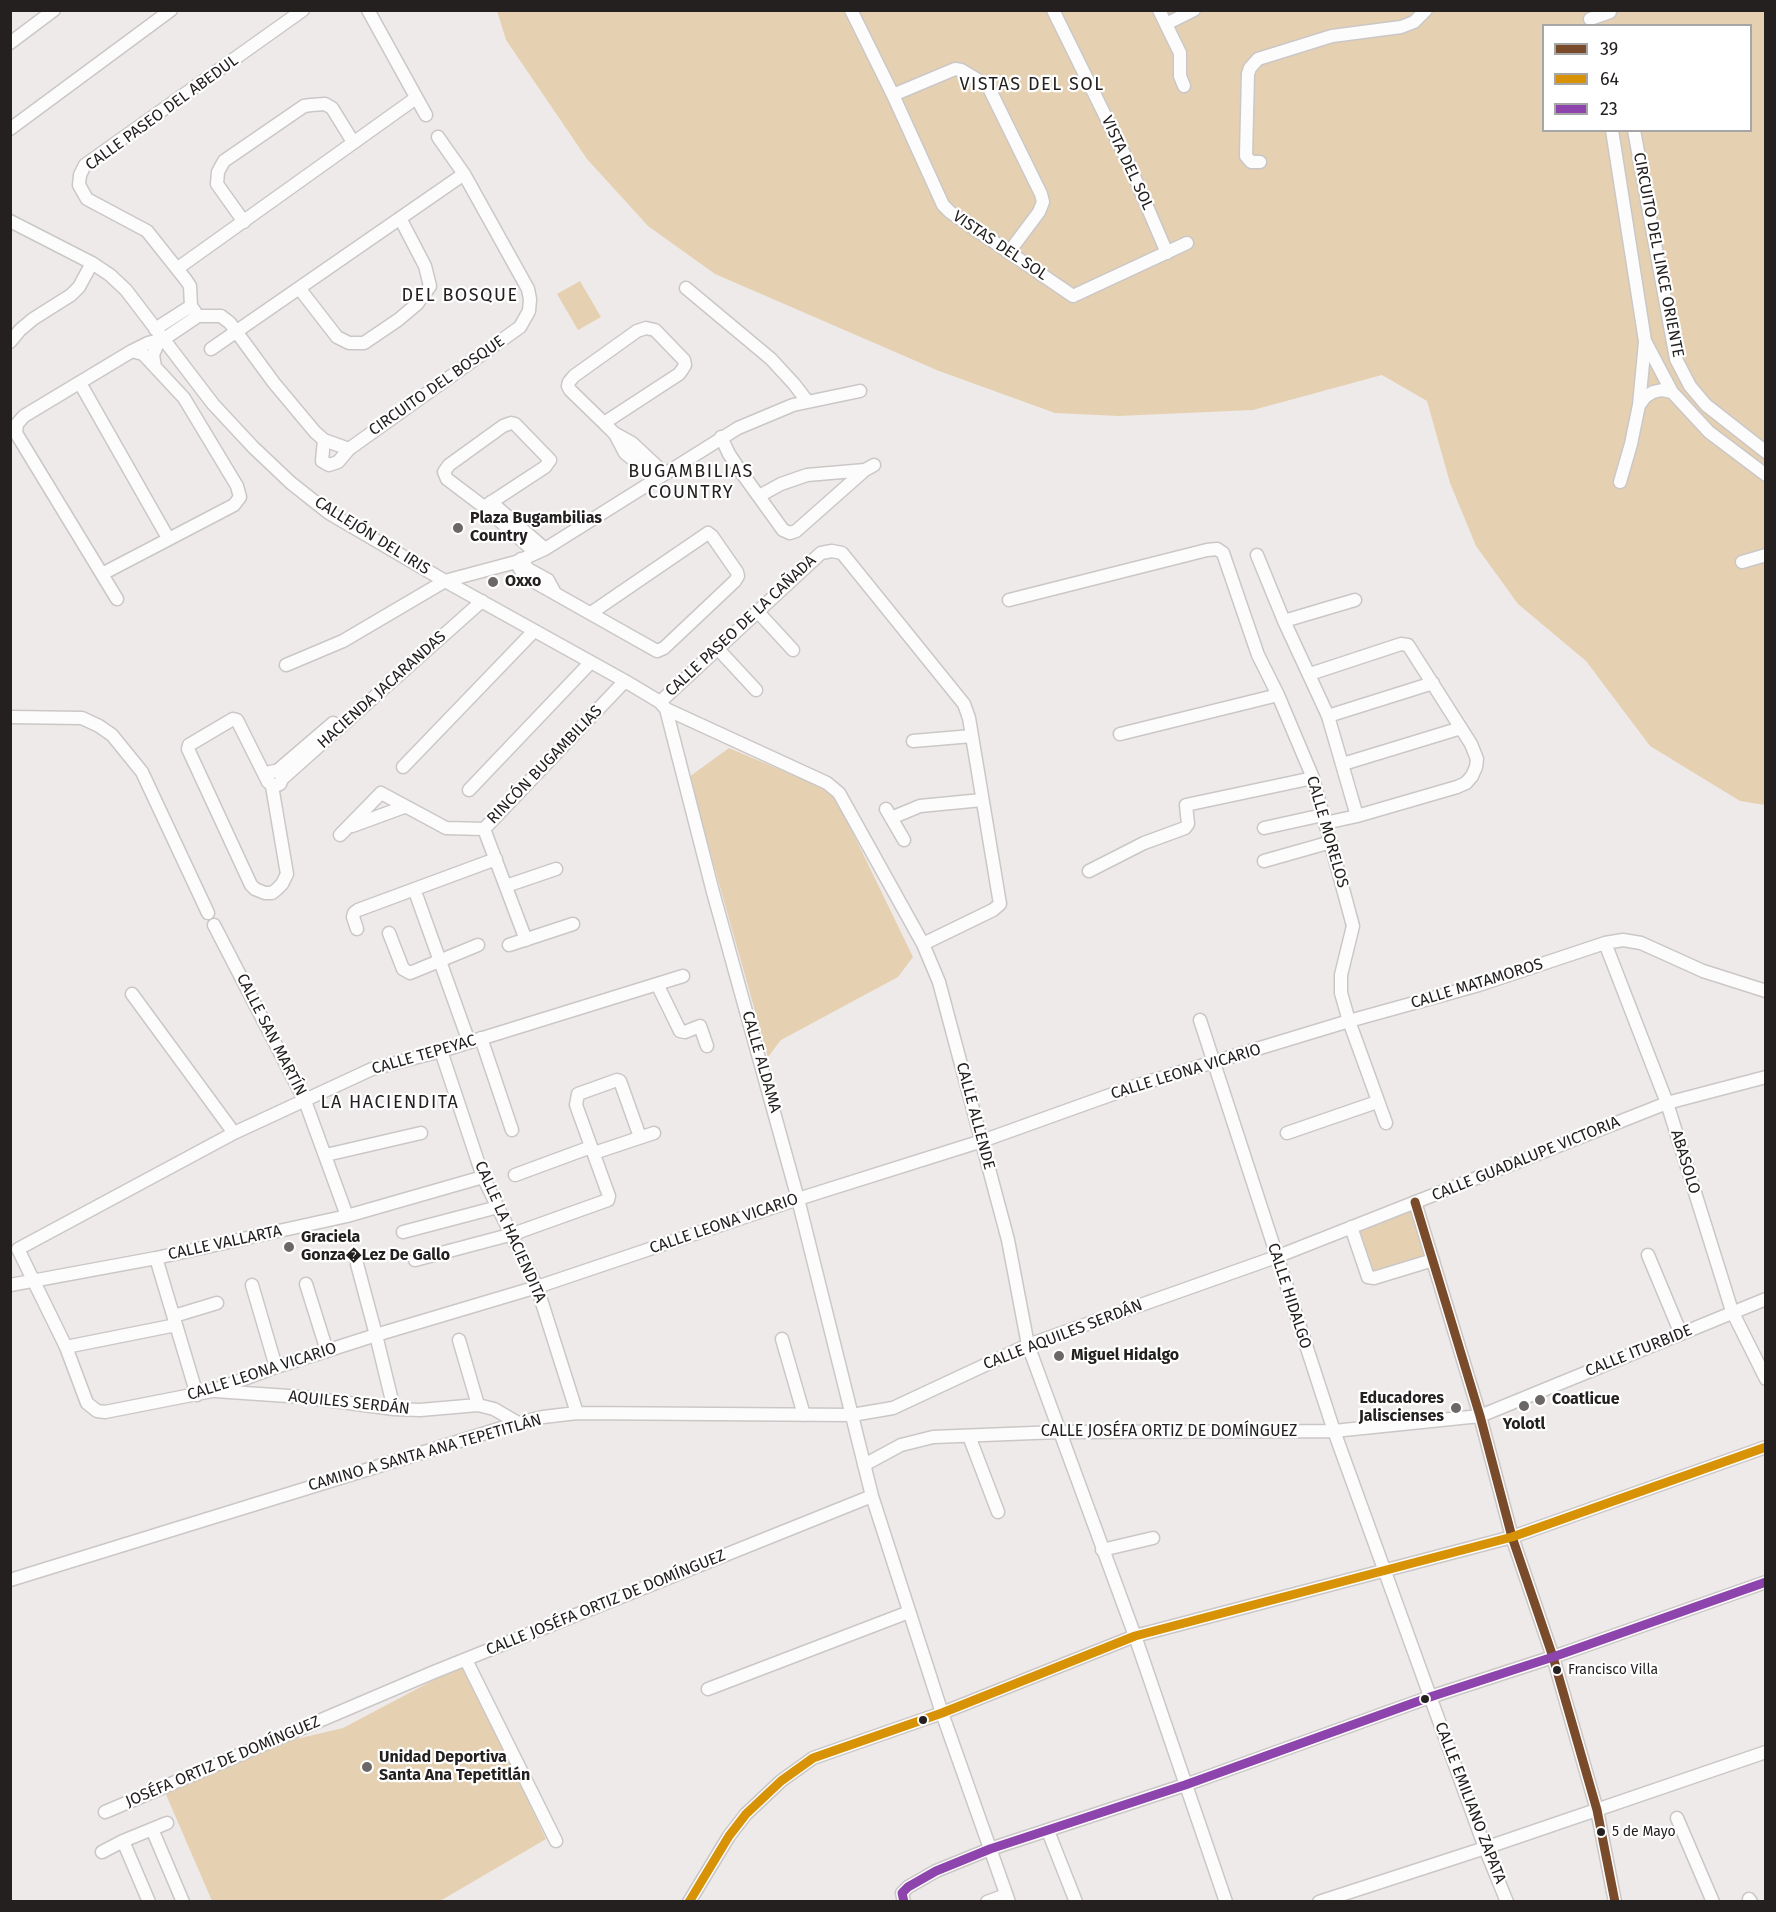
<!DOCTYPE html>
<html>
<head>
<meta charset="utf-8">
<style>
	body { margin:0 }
	#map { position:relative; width:1776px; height:1912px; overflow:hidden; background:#efeaea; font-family:"Fira Sans",sans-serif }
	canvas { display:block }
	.frame { position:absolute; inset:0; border:12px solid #242020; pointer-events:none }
	.legend { position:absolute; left:1542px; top:24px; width:210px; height:108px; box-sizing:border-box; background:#fff; border:2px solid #a7a6a6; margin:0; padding:8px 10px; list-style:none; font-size:18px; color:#242020 }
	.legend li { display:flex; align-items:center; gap:12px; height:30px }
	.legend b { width:30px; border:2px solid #a7a6a6 }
</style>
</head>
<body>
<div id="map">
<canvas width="1776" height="1912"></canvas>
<div class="frame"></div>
<ul class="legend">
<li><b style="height:8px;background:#7a4b2a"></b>39</li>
<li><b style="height:8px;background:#d79205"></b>64</li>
<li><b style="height:8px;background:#8e44ad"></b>23</li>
</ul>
</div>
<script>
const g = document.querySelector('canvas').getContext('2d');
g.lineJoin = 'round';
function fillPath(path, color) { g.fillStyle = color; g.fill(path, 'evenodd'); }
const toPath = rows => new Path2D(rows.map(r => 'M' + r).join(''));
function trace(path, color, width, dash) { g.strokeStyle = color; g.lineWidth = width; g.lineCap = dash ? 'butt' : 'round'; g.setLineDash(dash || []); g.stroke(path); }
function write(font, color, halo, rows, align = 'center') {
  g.font = font + ' "Fira Sans",sans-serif'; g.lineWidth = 4.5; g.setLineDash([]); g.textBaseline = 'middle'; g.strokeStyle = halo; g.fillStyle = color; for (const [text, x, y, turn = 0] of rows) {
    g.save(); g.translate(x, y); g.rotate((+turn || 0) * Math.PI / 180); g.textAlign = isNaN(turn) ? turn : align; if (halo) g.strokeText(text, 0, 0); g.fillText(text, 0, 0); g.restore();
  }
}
const green = toPath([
	[497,11,1765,11,1765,805,1740,801,1650,746,1586,661,1518,604,1476,546,1450,483,1427,401,1382,375,1253,410,1118,416,1055,413,939,371,715,274,648,226,587,159,506,40],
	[1544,26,1750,26,1750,130,1544,130],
	[580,281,601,317,578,330,557,294],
	[729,748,833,792,913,957,898,977,781,1040,768,1057,689,777],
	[1411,1208,1428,1256,1369,1275,1354,1230],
	[464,1664,546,1839,440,1901,212,1901,164,1790,279,1743,343,1728]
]);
const minor = toPath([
	[303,10,85,165,80,175,79,185,87,199,147,231,186,280,190,286,191,306,198,316,221,316,230,323,274,383,315,432,324,440,349,449,520,327,529,311,530,299,528,289,464,174,438,137],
	[368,10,426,115],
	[851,10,893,95,943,205,950,212,1073,296,1187,243],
	[1053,10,1128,162,1167,253],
	[1159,10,1180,53,1180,76,1184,86],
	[1590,19,1610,12],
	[1166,24,1194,10],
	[10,43,54,10],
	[893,95,955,69,961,70,988,86,1041,194,1043,202,1039,212,1009,252],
	[10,129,171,10],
	[1612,130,1645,341,1672,392,1709,432,1766,475],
	[1634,130,1676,359,1690,386,1706,405,1766,452],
	[1260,162,1251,162,1246,156,1248,74,1250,68,1258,59,1332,36,1401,27,1414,22,1426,10],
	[10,221,92,263,110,275,126,290,213,404,253,447,291,483,329,513,445,581,625,681,660,702,666,709,827,783,839,793,923,944,939,982,1008,1240,1028,1345,1135,1636,1226,1902],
	[244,222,217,184,218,172,224,161,304,106,311,105,325,104,332,108,353,142],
	[178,268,416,98],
	[299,288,337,337,349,343,364,343,398,320,417,304,430,286,425,266,400,218],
	[686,288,771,359,794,384,807,401],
	[155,329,191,306],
	[10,342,20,330,33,319,71,295,79,287,92,263],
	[211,349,464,174],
	[155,367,153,355,158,343,198,316],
	[80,383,168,538],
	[1640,404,1645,397,1653,392,1662,390,1672,392],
	[604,423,679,374,682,370,685,365,684,360,655,330,646,328,637,331,574,376,569,382,568,386,570,390,604,423,614,433,632,443,664,473],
	[615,434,625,453,656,478],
	[721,437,729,454,739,469,783,530,790,533,796,531,865,470,874,465],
	[324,440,322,461,329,465,338,462,349,449],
	[1620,482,1631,444,1639,405,1645,342],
	[759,496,781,484,807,475,865,470],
	[491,502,545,549],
	[484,507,545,467,550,460,515,424,511,423,503,426,449,465,444,472,447,479,484,507,536,553],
	[1257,555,1284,621,1328,716,1357,816],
	[521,559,528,569,548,580,555,593],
	[516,562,524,576,657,651,664,648,735,581,738,576,737,572,712,536,708,533,591,613],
	[1742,562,1766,555],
	[102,574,234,505,240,497,237,486,184,398,143,354,132,351],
	[117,599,16,433,17,424,24,416,132,351,148,343,163,339],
	[1009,600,1207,550,1217,549,1223,553,1258,655,1278,695,1313,778,1353,926,1341,975,1341,993,1349,1021,1386,1123],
	[758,612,793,650],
	[1284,621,1355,600],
	[718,649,756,690],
	[286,665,343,641,445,581,516,562,545,549,738,428,793,405,860,391],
	[1310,674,1401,644,1408,645,1471,744,1477,759,1476,767,1472,776,1466,783,1457,787,1357,816,1325,823],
	[660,702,821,553,832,551,842,553,964,704,969,718,1000,904,993,910,923,944],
	[666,709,713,892,798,1199,872,1496,942,1713,1009,1902],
	[1328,716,1433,683],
	[10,717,82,718,99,726,112,735,142,772,208,913],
	[1120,734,1278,695],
	[913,741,972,736],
	[1343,764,1461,728],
	[403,767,534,631],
	[277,771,333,723],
	[267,779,270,772,275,771,280,773,282,779,280,784,275,786,268,782,237,720,233,719,189,745,188,749,251,885,255,889,265,893,272,893,277,889,282,884,287,874,272,786],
	[282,779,482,601],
	[469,790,590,663],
	[886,809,904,840],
	[891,818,920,806,982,800],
	[352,826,404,807],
	[1264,828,1323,815],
	[484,829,625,681],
	[484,829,526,940],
	[340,835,381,793,446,828,484,829],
	[1264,861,1331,842],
	[1089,871,1144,843,1185,828,1188,824,1186,805,1313,778],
	[506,886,556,869],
	[417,897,469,1042],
	[214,925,305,1101,347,1216],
	[357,929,353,917,354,913,358,910,496,859],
	[389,933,403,969,410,973,478,945],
	[1605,943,1667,1103,1732,1311,1766,1379],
	[509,945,573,924],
	[683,976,441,1051,372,1069,234,1133,18,1249,66,1347,87,1403,97,1411,105,1412,212,1391,276,1367,376,1335,537,1287,798,1199,982,1141,1138,1085,1349,1021,1479,985,1605,943,1623,940,1641,943,1703,971,1766,991],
	[657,984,680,1031,685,1032,700,1026,707,1046],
	[132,994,234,1133],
	[1200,1020,1334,1431,1485,1848,1507,1902],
	[481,1038,512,1130],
	[441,1051,483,1177,537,1287,577,1413],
	[1287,1133,1377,1102],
	[594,1153,654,1133],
	[326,1155,421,1133],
	[515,1175,591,1147],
	[1415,1202,1480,1416,1512,1537,1553,1657,1597,1810,1615,1902],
	[1351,1227,1368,1277,1374,1278,1433,1260],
	[403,1232,498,1207],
	[1648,1255,1681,1334],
	[156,1258,197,1395],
	[415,1260,513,1234,608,1200,609,1196,576,1105,578,1094,617,1080,620,1081,640,1137],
	[357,1264,376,1335,394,1409],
	[306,1284,327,1351],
	[10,1285,156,1258,347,1216,483,1177],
	[252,1285,276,1367],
	[174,1316,217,1303],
	[782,1339,804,1415],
	[459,1340,478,1405],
	[66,1347,176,1325],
	[215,1391,303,1397,394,1409,420,1410,478,1405,494,1409,518,1423],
	[969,1436,998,1512],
	[864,1465,901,1445,933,1437,1058,1432,1334,1431,1480,1416,1766,1299],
	[1102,1550,1153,1538],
	[10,1580,518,1423,543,1417,577,1413,852,1415,893,1408,1028,1345,1276,1257,1667,1103,1766,1077],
	[466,1660,556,1841],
	[708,1689,909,1612],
	[105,1812,434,1672,872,1496],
	[1677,1818,1713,1902],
	[152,1829,183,1902],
	[1048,1831,1076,1902],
	[123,1841,149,1902],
	[102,1852,123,1841,167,1823],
	[1749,1899,1751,1902],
	[689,1902,729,1836,746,1814,781,1781,813,1758,942,1713,1135,1636,1512,1537,1766,1447],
	[904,1902,902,1893,908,1887,936,1871,990,1849,1185,1785,1430,1697,1553,1657,1766,1582],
	[987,1902,1006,1895],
	[1319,1902,1485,1848,1766,1752]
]);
const bus1 = toPath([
	[1415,1202,1480,1416,1512,1537,1553,1657,1597,1810,1615,1902]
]);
const bus2 = toPath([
	[689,1902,729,1836,746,1814,781,1781,813,1758,942,1713,1135,1636,1512,1537,1766,1447]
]);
const bus3 = toPath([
	[904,1902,902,1893,908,1887,936,1871,990,1849,1185,1785,1430,1697,1553,1657,1766,1582]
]);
const markers = [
	[458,528,6,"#6b6767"],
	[493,582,6,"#6b6767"],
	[289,1247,6,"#6b6767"],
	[1059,1356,6,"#6b6767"],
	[1540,1400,6,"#6b6767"],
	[1524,1406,6,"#6b6767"],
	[1456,1408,6,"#6b6767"],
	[1557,1670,5,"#242020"],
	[1425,1699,5,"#242020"],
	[923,1720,5,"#242020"],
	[367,1767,6,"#6b6767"],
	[1601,1832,5,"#242020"]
];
const busNames = [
	["Francisco Villa",1568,1670],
	["5 de Mayo",1612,1832]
];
const streetNames = [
	["CALLE PASEO DEL ABEDUL",162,113,-36],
	["VISTA DEL SOL",1127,163,65],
	["VISTAS DEL SOL",1000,246,34],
	["CIRCUITO DEL LINCE ORIENTE",1658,255,79],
	["CIRCUITO DEL BOSQUE",437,386,-35],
	["CALLEJÓN DEL IRIS",372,536,32],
	["CALLE PASEO DE LA CAÑADA",741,626,-43],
	["HACIENDA JACARANDAS",382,690,-42],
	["RINCÓN BUGAMBILIAS",545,765,-46],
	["CALLE MORELOS",1327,832,74],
	["CALLE MATAMOROS",1477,984,-17],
	["CALLE SAN MARTÍN",271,1035,63],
	["CALLE TEPEYAC",424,1055,-16],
	["CALLE ALDAMA",761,1062,74],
	["CALLE LEONA VICARIO",1186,1072,-17],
	["CALLE ALLENDE",975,1116,75],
	["CALLE GUADALUPE VICTORIA",1526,1159,-22],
	["ABASOLO",1685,1162,73],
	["CALLE LEONA VICARIO",724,1224,-19],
	["CALLE LA HACIENDITA",510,1232,66],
	["CALLE VALLARTA",225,1243,-12],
	["CALLE HIDALGO",1289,1296,72],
	["CALLE AQUILES SERDÁN",1063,1335,-21],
	["CALLE ITURBIDE",1639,1351,-22],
	["CALLE LEONA VICARIO",262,1372,-18],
	["AQUILES SERDÁN",349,1403,6],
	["CALLE JOSÉFA ORTIZ DE DOMÍNGUEZ",1169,1432],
	["CAMINO A SANTA ANA TEPETITLÁN",425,1453,-16],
	["CALLE JOSÉFA ORTIZ DE DOMÍNGUEZ",606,1603,-22],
	["JOSÉFA ORTIZ DE DOMÍNGUEZ",223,1762,-23],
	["CALLE EMILIANO ZAPATA",1470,1803,69]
];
const poiNames = [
	["Plaza Bugambilias",470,519],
	["Country",470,537],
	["Oxxo",505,582],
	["Graciela",301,1238],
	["Gonza�Lez De Gallo",301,1256],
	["Miguel Hidalgo",1071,1356],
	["Educadores",1444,1399,"right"],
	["Jaliscienses",1444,1417,"right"],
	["Coatlicue",1552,1400],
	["Yolotl",1524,1425,"center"],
	["Unidad Deportiva",379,1758],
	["Santa Ana Tepetitlán",379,1776]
];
const neighbourhoodNames = [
	["VISTAS DEL SOL",1032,85],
	["DEL BOSQUE",460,296],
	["BUGAMBILIAS",691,472],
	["COUNTRY",691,493],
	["LA HACIENDITA",390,1103]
];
fillPath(green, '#e5d1b1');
trace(minor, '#cbc7c7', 15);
trace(minor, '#fdfcfc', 12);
trace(bus1, '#7a4b2a', 9);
trace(bus2, '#d79205', 9);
trace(bus3, '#8e44ad', 9);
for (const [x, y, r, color] of markers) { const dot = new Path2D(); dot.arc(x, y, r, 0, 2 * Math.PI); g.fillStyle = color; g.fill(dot); trace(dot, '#fff', 2); }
write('14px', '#242020', '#fff', busNames, 'left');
write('16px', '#242020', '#fff', streetNames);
write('bold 16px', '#242020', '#fff', poiNames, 'left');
g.letterSpacing = '1.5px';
write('18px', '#242020', '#fff', neighbourhoodNames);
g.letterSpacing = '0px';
</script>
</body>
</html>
